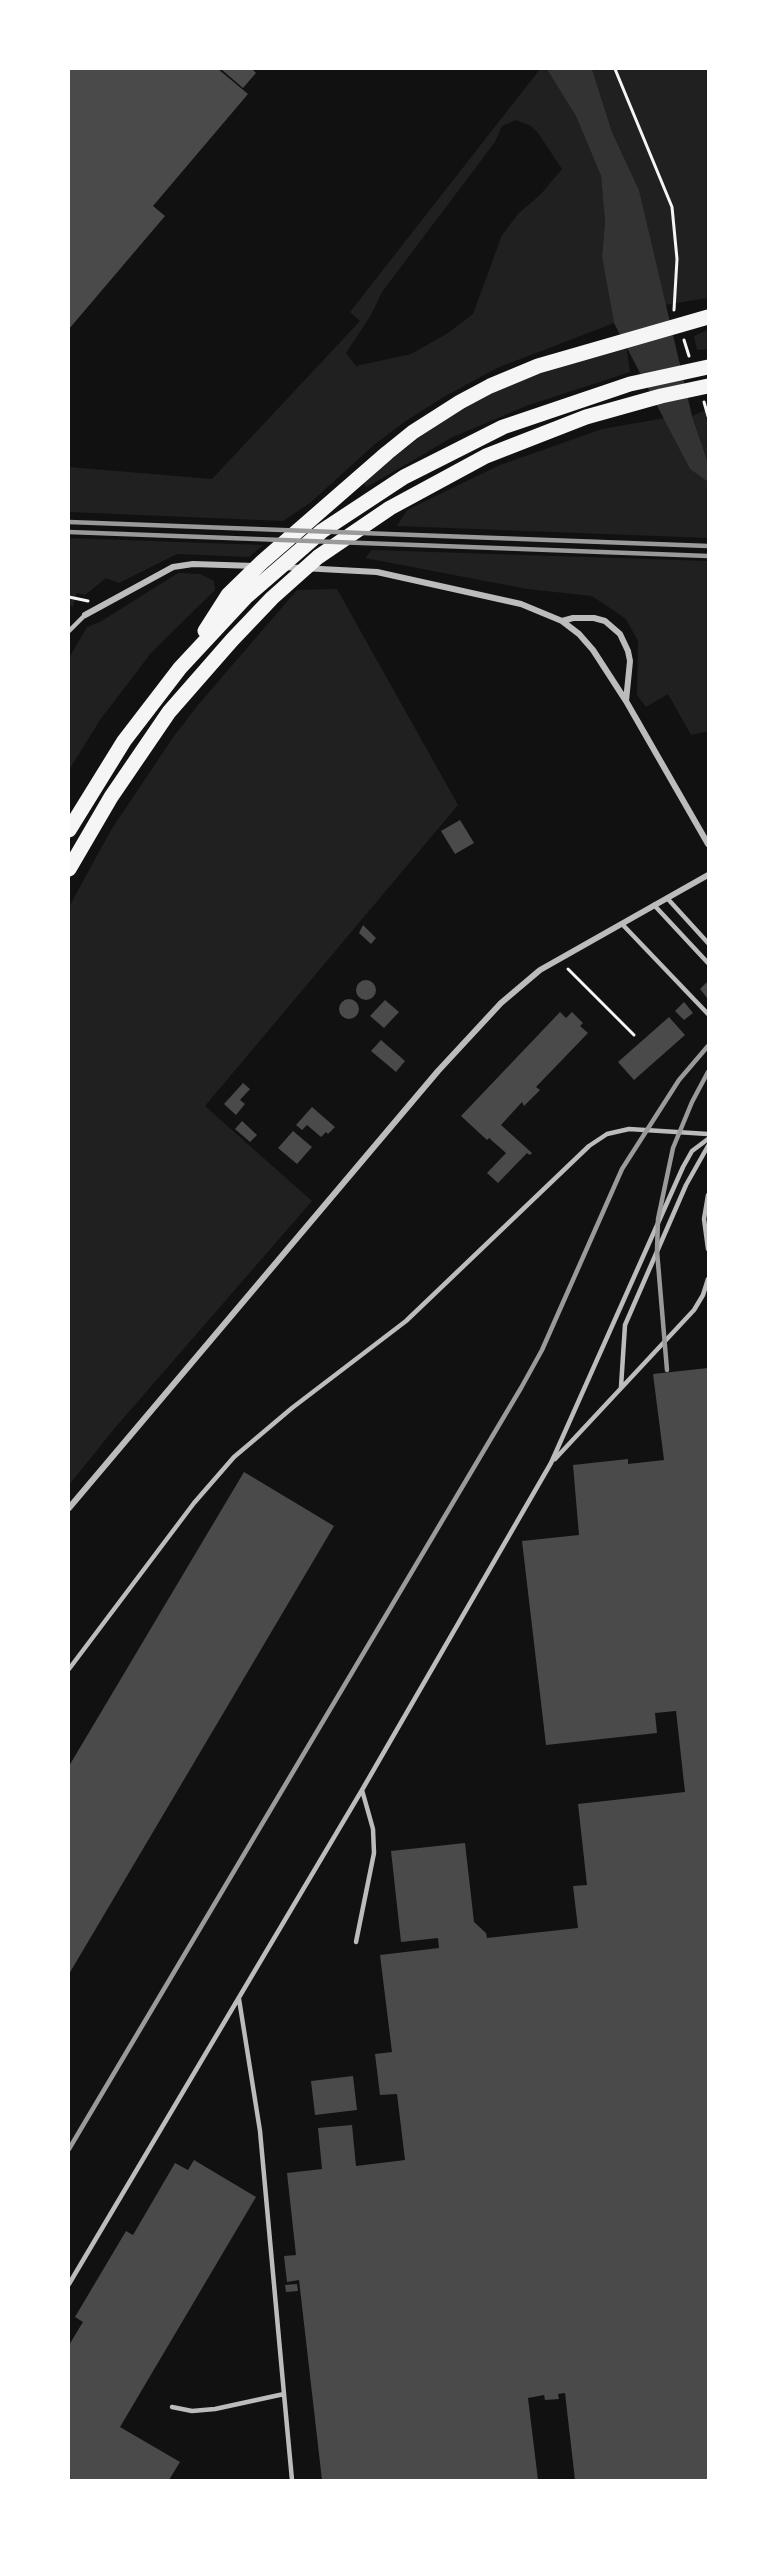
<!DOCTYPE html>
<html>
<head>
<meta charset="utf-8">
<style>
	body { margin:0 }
	#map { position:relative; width:777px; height:2549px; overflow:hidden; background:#111; font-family:"DM Sans",sans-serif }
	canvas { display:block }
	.frame { position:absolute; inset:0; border:70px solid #fff; pointer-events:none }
</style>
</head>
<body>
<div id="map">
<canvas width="777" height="2549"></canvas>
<div class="frame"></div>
</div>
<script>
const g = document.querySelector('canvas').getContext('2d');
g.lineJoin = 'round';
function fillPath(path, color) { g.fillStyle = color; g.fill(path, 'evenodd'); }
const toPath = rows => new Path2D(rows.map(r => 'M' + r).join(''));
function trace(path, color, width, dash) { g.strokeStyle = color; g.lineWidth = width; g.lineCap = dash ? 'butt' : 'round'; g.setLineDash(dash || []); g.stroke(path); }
const green = toPath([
	[540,69,547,69,557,81,576,116,601,176,605,222,602,257,614,323,497,368,442,398,406,421,375,444,310,503,283,521,69,512,69,467,212,479,360,321,350,312],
	[516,120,531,126,538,133,562,169,540,195,519,213,502,235,473,314,448,333,411,354,356,366,346,353,371,315,382,292,495,142,502,126],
	[592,69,708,69,708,298,665,305,639,190,612,132],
	[708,330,708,349,697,350,694,336],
	[626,345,630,372,526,406,453,437,367,487,362,482,434,426,472,402,516,382],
	[708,409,708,463,692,416],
	[665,418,690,469,708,482,708,538,397,526,407,510,500,465,602,429],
	[69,538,263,545,249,557,177,554,119,583,106,578,85,595,77,593,73,606,69,606],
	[372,550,708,561,708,731,691,735,668,694,646,707,637,695,638,641,626,619,592,596,527,589,365,558],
	[178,573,200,574,214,581,215,590,151,653,100,720,69,770,69,658,87,627,100,622],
	[337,589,458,805,205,1106,312,1201,114,1429,69,1485,69,907,111,830,174,736,198,705,297,590]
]);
const water = toPath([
	[547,69,592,69,612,132,639,190,692,416,708,463,708,482,690,469,614,323,602,257,605,222,601,176,576,116]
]);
const building = toPath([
	[69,69,218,69,248,94,153,206,165,216,69,329],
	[221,69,252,69,256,73,243,88],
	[460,820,474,843,455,854,441,831],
	[363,925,376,938,371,944,359,933],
	'356 990a10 10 0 1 1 20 0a10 10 0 1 1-20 0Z',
	[708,981,708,999,700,989],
	'339 1009a10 10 0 1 1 20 0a10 10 0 1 1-20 0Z',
	[385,1000,399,1012,384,1028,370,1016],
	[684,1002,693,1013,684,1020,675,1011],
	[560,1012,566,1018,572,1012,583,1023,580,1026,588,1033,536,1087,540,1090,524,1106,522,1102,501,1125,532,1153,530,1155,527,1153,498,1183,487,1173,506,1153,489,1138,487,1140,461,1116],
	[669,1017,685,1035,634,1080,618,1062],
	[381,1040,405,1061,396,1072,371,1051],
	[243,1083,250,1089,240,1100,245,1104,236,1115,224,1104],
	[312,1107,335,1127,328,1134,326,1132,321,1137,307,1125,302,1130,296,1125],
	[242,1121,257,1135,250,1142,235,1129],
	[293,1131,312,1147,297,1164,278,1148],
	[708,1368,708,2480,575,2480,565,2393,558,2394,559,2399,545,2400,544,2395,528,2398,538,2480,322,2480,299,2280,287,2282,284,2256,296,2255,287,2173,322,2169,318,2128,352,2125,356,2166,405,2160,397,2094,380,2095,375,2054,392,2052,380,1955,439,1948,438,1938,401,1942,391,1851,465,1843,474,1922,486,1933,487,1938,578,1928,573,1886,587,1885,578,1804,685,1792,676,1711,655,1713,657,1733,546,1745,522,1541,579,1535,573,1465,628,1459,628,1464,664,1460,653,1374],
	[244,1472,334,1526,69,1974,69,1766],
	[353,2076,357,2110,315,2115,311,2081],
	[194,2160,256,2197,120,2427,180,2462,169,2480,69,2480,69,2345,83,2322,75,2317,126,2231,133,2235,175,2163,188,2170],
	[297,2284,298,2291,286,2292,285,2285]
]);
const path = toPath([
	[615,69,672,207,677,259,674,310],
	[684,340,689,356],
	[704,402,708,416],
	[69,597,88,601],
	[568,969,634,1035]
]);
const service = toPath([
	[69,631,85,615],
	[667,898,708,943],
	[654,905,708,963],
	[622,924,708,1014],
	[708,1195,704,1219,708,1249],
	[621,1387,625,1325,686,1185,708,1146],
	[555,1459,694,1310,703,1295,708,1279],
	[69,1669,194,1503,234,1457,292,1408,406,1321,589,1146,607,1134,629,1129,708,1134],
	[356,1942,374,1853,373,1829,362,1790],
	[69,2284,362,1790,551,1463,683,1167,692,1151,708,1139],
	[284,2394,292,2480],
	[172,2407,192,2411,215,2409,284,2394,260,2131,239,1999]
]);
const minor = toPath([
	[283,567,377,572,521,604,562,621,579,634,593,650,626,701,708,844],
	[85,615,173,567,193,564,255,566],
	[562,621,573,618,594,618,605,621,620,634,628,651,630,661,626,701],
	[69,1508,438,1071,501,1003,540,970,708,875]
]);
const primary = toPath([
	[205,631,228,595,262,562,387,453,413,432,460,402,490,386,538,366,708,317],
	[69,830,124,741,180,668,247,596,322,531,404,477,503,427,630,384,708,367],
	[69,869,111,797,169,712,232,640,272,598,318,557,390,508,486,456,586,417,661,396,708,386]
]);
const rail = toPath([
	[69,522,708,546],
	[69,532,708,556],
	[667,1370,657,1251,658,1219,673,1148,692,1102,708,1072],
	[69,2149,521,1388,542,1350,622,1169,679,1080,708,1046]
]);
fillPath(green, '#202020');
fillPath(water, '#333');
fillPath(building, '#4a4a4a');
trace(path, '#f5f5f5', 3);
trace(service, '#bcbcbc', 4.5);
trace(minor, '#bcbcbc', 6);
trace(primary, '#f5f5f5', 15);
trace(rail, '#9a9a9a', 4.5);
</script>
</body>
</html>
